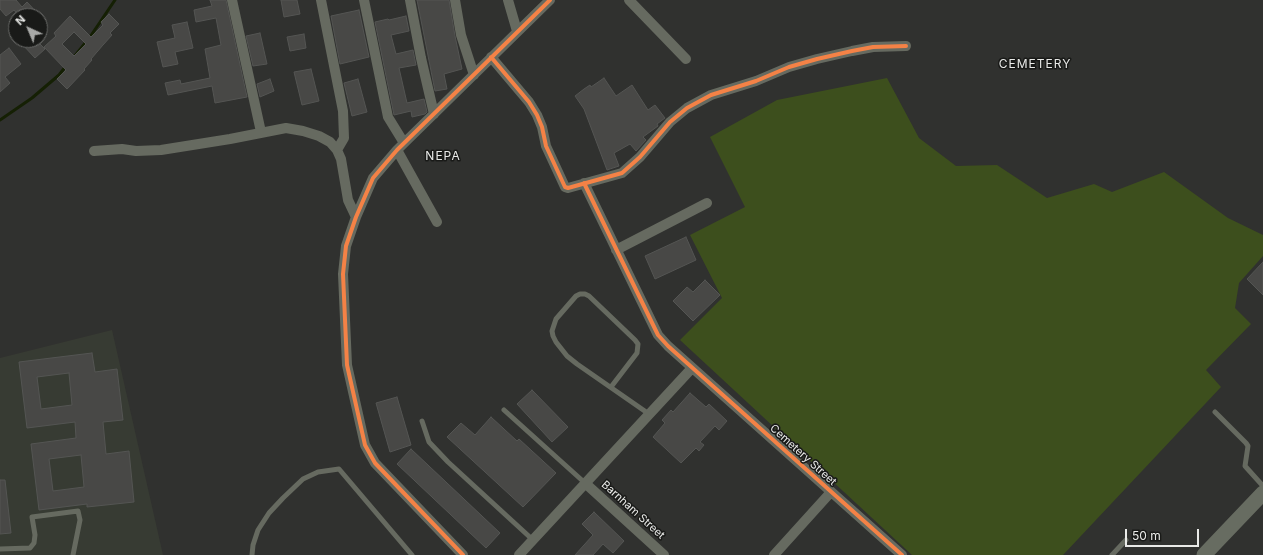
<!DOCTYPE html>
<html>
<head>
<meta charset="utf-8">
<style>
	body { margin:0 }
	#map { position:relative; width:1263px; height:555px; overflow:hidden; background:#30312f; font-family:Inter,sans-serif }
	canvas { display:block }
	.north { position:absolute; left:8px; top:8px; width:40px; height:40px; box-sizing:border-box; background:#191a18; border:1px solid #6c6d6b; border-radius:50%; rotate:316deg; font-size:11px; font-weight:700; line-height:16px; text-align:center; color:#e9eae8 }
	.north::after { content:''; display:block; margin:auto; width:14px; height:18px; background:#a8a9a7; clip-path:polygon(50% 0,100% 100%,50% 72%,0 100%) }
	.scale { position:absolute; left:1125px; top:529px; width:74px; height:18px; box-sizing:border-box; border:2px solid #e9eae8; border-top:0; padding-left:5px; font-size:12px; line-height:14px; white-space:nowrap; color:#e9eae8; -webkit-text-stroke:3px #191a18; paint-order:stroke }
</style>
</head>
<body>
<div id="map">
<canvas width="1263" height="555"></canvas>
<div class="north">N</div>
<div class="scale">50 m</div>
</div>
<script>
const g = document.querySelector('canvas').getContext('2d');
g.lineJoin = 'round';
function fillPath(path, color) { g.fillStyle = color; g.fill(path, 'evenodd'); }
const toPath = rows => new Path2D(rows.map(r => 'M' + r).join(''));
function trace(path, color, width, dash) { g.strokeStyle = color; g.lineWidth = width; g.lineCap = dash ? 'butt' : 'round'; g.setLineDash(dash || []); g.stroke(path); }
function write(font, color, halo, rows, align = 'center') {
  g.font = font + ' Inter,sans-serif'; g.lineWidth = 3; g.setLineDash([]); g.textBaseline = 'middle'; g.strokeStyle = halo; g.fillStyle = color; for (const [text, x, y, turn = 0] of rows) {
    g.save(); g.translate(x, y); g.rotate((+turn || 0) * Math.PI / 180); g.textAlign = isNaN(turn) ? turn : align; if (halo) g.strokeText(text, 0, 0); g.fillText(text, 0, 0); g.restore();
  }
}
const built = toPath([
	[112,330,163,555,0,555,0,358]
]);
const green = toPath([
	[887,78,919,138,956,166,997,165,1047,198,1094,184,1112,192,1164,172,1228,218,1263,235,1263,256,1239,283,1235,308,1251,324,1206,370,1221,387,1063,555,912,555,680,340,722,298,690,235,745,207,710,137,777,100]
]);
const stream = toPath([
	[74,57,90,37,115,0],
	[0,120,32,98,59,75,66,66]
]);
const building = toPath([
	[0,0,16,0,22,7,27,2,40,16,19,16,14,10,6,16,0,9,0,0],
	[210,0,226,0,247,97,215,103,212,86,168,95,165,83,180,80,181,84,210,78,205,49,221,45,216,18,196,22,194,10,212,6,210,0],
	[281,0,297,0,300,14,284,17,281,0],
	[417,0,449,0,455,36,462,69,444,74,447,89,435,91,417,0],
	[359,10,369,57,340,64,331,16,359,10],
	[109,14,119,24,110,33,112,35,103,45,91,59,92,60,84,69,85,70,67,89,57,79,66,70,44,47,56,36,54,33,70,16,91,37,103,25,101,22,109,14],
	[74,32,86,44,74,56,62,44,74,32],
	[406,16,409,31,391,35,396,54,413,50,416,65,399,68,407,103,424,99,427,112,425,114,412,117,411,111,394,115,375,22,388,19,389,20,406,16],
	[187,22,193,48,175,52,178,64,163,67,157,42,175,38,172,25,187,22],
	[260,33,267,64,253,66,246,36,260,33],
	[304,34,306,48,290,51,287,37,304,34],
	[26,40,36,40,45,49,35,58,22,44,26,40],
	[9,48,21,64,5,77,10,83,0,92,0,55,9,48],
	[311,69,319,101,302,105,294,72,311,69],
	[604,78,616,96,632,85,648,110,655,105,665,118,657,124,658,126,643,137,646,140,636,151,630,144,614,153,619,166,607,170,584,109,575,96,584,89,590,85,591,87,604,78],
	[270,79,274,91,260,97,257,84,270,79],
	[358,79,367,112,352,116,344,83,358,79],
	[686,237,696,260,655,279,645,256,686,237],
	[1263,262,1263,295,1247,279,1263,262],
	[705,280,720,295,693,321,673,301,687,287,693,292,705,280],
	[92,353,95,372,117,369,123,420,103,422,106,454,129,451,134,502,87,507,87,504,39,510,31,444,76,438,75,422,27,428,19,362,92,353],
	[69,373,72,405,41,409,37,377,69,373],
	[81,455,84,487,53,491,49,459,81,455],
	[532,390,568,427,552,442,517,404,532,390],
	[690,393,706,407,709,404,727,421,719,430,715,426,700,442,704,445,699,451,696,448,681,463,653,437,665,423,662,420,671,410,673,412,690,393],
	[397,397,411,445,390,452,376,403,397,397],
	[491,417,517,441,519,439,556,473,523,507,447,437,461,423,475,435,491,417],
	[411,449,500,533,486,548,397,464,411,449],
	[0,480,5,480,11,533,0,534,0,480],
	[594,512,624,541,613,553,603,544,593,555,575,555,593,535,582,524,594,512]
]);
const lane = toPath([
	[611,387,637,353,638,344,635,340,589,296,585,294,580,294,576,296,556,319,552,331,553,336,556,342,567,356,577,364,649,414],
	[504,410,585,483],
	[1215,412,1246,443,1248,446,1245,466,1263,486],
	[422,421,429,442,448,462,533,540],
	[0,549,30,548,34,543,35,535,32,517,78,511,80,520,73,555],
	[252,555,253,545,258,530,269,513,283,498,303,479,318,472,339,469,412,555],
	[1112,555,1126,540]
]);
const street = toPath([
	[232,0,261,132],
	[321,0,343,111,344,138,337,150],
	[364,0,388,117,404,143],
	[410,0,421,58,434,114],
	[455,0,461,35,474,75],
	[508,0,517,31],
	[629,0,686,59],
	[491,57,529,102,537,115,542,127,546,146,565,187,568,188,622,173,640,157,670,122,687,108,711,95,756,81,789,67,817,59,852,51,873,47,906,46],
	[397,150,437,222],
	[94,151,122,149,136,151,161,150,230,139,286,128,303,131,319,136,330,142,337,150,341,159,348,200,356,217],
	[584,183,658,335,668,346,902,555],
	[616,250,707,203],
	[585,483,664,555],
	[463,555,375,463,365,445,347,365,343,274,346,246,356,217,373,178,397,150,550,0],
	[519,555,692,368],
	[774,555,831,492]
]);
const secondary = toPath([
	[1204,555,1263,493]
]);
const cycleway = toPath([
	[491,57,529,102,537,115,542,127,546,146,565,187,568,188,622,173,640,157,670,122,687,108,711,95,756,81,789,67,817,59,852,51,873,47,906,46],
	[584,183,658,335,668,346,902,555],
	[463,555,375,463,365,445,347,365,343,274,346,246,356,217,373,178,397,150,550,0]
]);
const streetNames = [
	["Cemetery Street",803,455,42],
	["Barnham Street",633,510,42]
];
const neighbourhoodNames = [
	["CEMETERY",1035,64],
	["NEPA",443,156]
];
fillPath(built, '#373b33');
fillPath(green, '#3d4f1d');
trace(stream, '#152004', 3);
fillPath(building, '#484846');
trace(building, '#545553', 1);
trace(lane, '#666a60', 5);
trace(street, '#666a60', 10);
trace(secondary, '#676c61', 15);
trace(cycleway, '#f48246', 4);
write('11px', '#e9eae8', '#191a18', streetNames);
g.letterSpacing = '1px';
write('12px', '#e9eae8', '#191a18', neighbourhoodNames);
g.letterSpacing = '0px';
</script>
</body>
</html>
